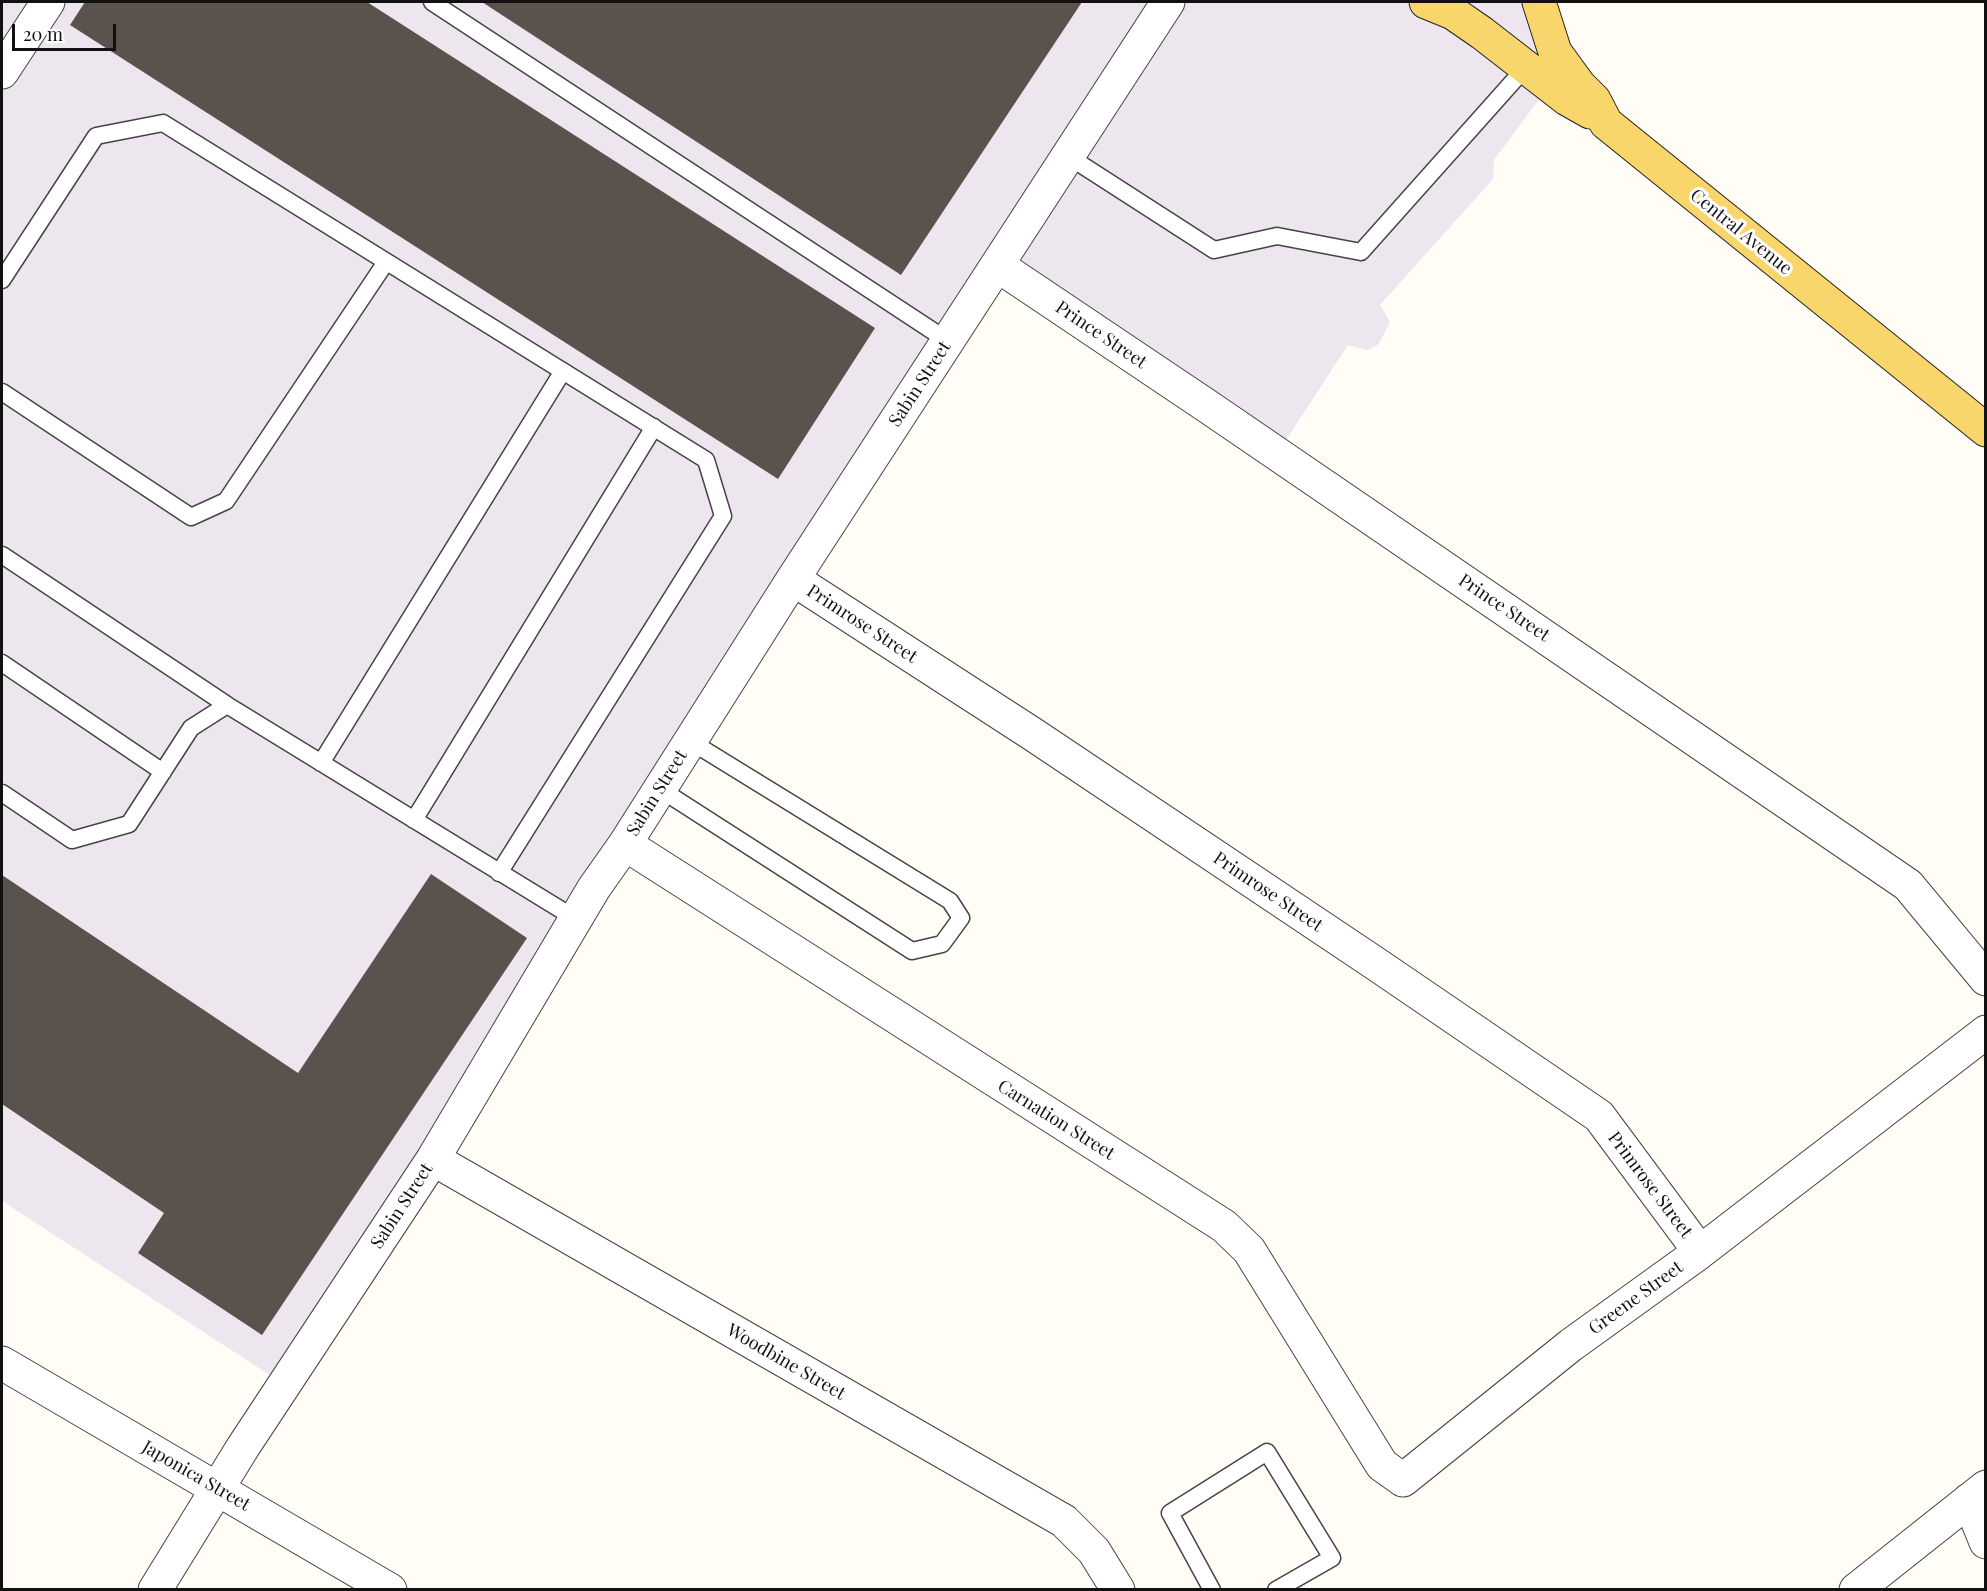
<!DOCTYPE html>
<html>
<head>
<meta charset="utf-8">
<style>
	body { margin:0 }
	#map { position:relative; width:1987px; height:1591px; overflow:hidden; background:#fffdf5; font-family:"Playfair Display",serif }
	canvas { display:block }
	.frame { position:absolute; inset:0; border:3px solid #111; pointer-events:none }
	.scale { position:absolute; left:12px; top:24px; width:104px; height:27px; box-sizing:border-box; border:3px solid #111; border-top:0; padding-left:8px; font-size:18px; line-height:21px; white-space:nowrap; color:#111; -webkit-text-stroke:4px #fff; paint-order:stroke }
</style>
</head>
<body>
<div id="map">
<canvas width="1987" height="1591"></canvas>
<div class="frame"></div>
<div class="scale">20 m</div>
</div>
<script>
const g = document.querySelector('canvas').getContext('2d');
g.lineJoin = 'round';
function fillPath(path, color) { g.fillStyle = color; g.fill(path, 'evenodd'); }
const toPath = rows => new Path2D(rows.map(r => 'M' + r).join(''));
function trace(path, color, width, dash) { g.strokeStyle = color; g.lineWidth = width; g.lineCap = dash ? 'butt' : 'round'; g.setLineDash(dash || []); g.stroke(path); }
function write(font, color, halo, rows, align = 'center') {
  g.font = font + ' "Playfair Display",serif'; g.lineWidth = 6; g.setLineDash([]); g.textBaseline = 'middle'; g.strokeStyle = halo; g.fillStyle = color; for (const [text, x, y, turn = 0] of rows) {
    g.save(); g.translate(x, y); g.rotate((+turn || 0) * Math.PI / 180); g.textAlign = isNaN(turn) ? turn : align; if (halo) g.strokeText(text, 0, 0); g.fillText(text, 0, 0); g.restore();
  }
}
const industrial = toPath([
	[2,2,1546,2,1555,78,1494,160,1493,179,1380,305,1390,322,1378,345,1367,350,1348,345,1284,443,1005,256,282,1383,2,1201]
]);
const building = toPath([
	[85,2,367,2,875,328,778,479,70,25],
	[482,2,1082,2,901,275],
	[431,874,527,938,262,1335,138,1253,164,1213,2,1104,2,875,298,1073]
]);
const service = toPath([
	[432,2,948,341],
	[1068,156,1214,250,1277,236,1361,252,1526,67],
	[2,280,96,136,163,123,706,460,723,516,499,873],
	[2,392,191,517,226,501,386,262],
	[2,555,227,705],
	[2,663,163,772],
	[321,763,563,371],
	[660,789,912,951,942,944,961,918,950,901,690,741],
	[2,793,72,840,129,824,191,728,227,705,576,919],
	[414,820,654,427],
	[1212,1590,1170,1513,1267,1452,1332,1558,1276,1590]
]);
const minor = toPath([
	[2,72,48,2],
	[997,265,1210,408,1908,885,1986,979],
	[793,579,1034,735,1379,966,1599,1116,1700,1252],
	[625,844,1224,1226,1249,1250,1382,1465,1403,1480,1571,1345,1700,1252,1986,1032],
	[433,1159,1064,1521,1094,1551,1118,1590],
	[2,1363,390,1590],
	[1969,1500,1986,1542],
	[155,1590,243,1447,433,1159,594,888,625,844,793,579,1168,2],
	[1856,1590,1986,1487]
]);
const primary = toPath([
	[1426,2,1453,13,1482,33,1567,99,1590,112],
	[1539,2,1555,52,1579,85,1594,100,1606,123,1986,430]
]);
const streetNames = [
	["Central Avenue",1741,232,39],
	["Prince Street",1101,335,34],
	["Sabin Street",920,384,-57],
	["Prince Street",1504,608,34],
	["Primrose Street",862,624,33],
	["Sabin Street",657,793,-58],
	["Primrose Street",1268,892,34],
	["Carnation Street",1056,1120,32],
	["Primrose Street",1650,1185,53],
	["Sabin Street",402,1206,-57],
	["Greene Street",1636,1298,-36],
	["Woodbine Street",786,1362,30],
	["Japonica Street",196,1476,30]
];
fillPath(industrial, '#eee6ef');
fillPath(building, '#5a524d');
trace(service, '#444', 19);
trace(minor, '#444', 35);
trace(primary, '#222', 35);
trace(service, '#fff', 16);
trace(minor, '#fff', 33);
trace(primary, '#f9d66b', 33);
write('18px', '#111', '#fff', streetNames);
</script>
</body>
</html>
